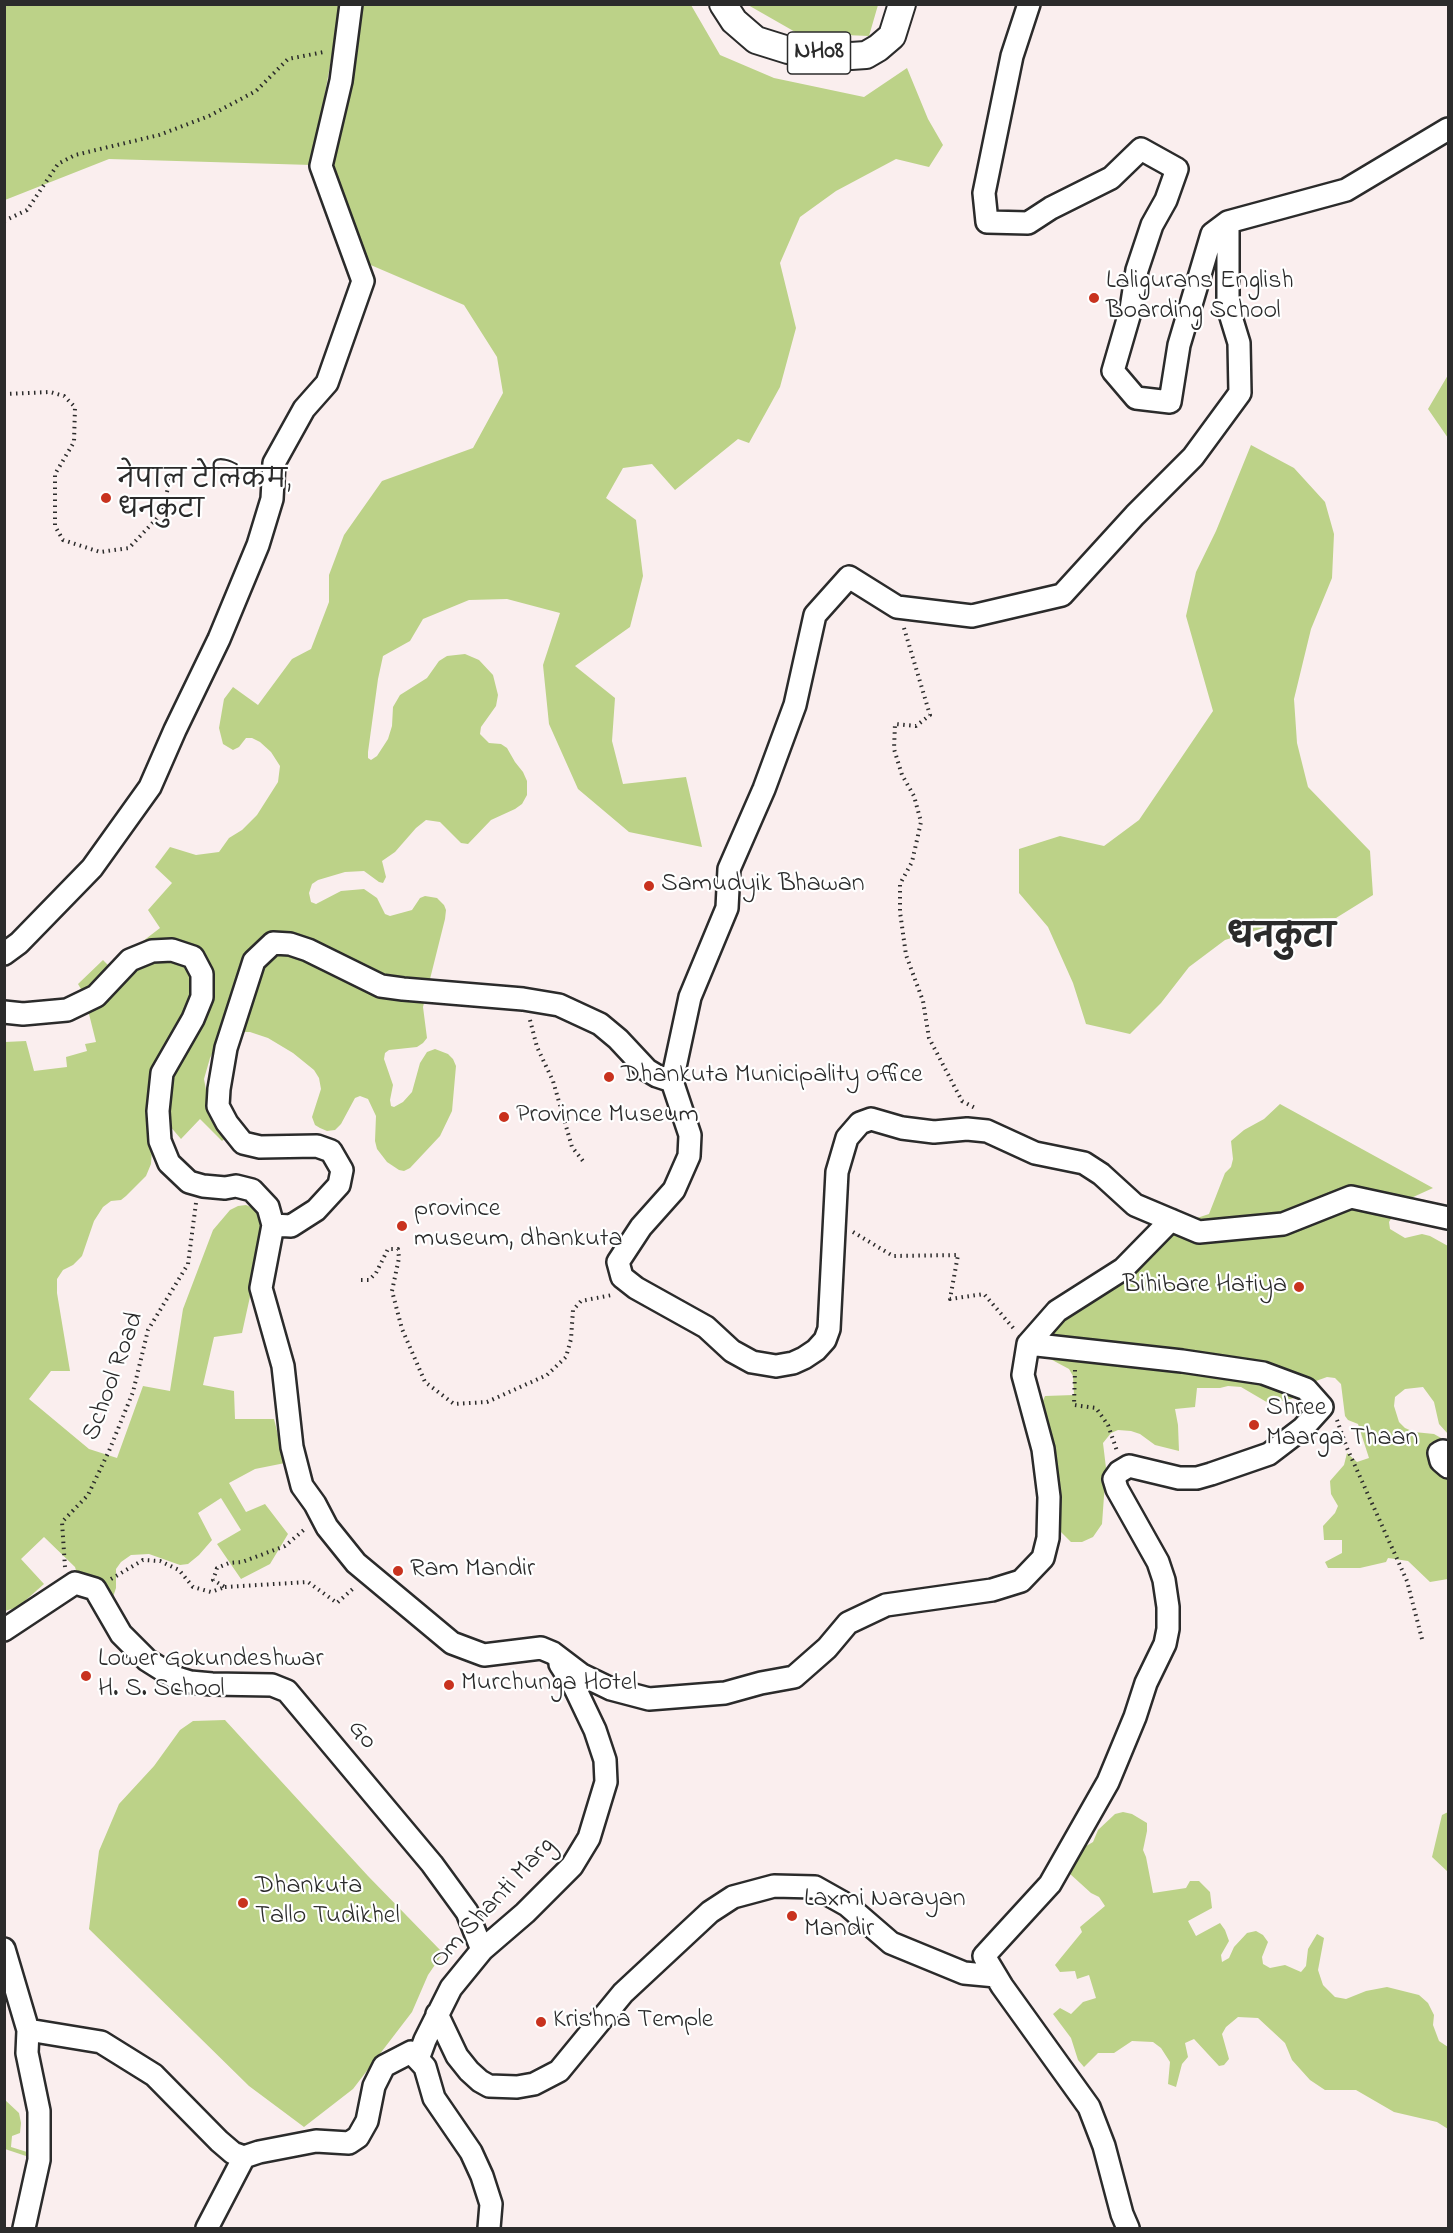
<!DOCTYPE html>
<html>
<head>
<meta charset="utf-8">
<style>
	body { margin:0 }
	#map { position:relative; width:1453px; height:2233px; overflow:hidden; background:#faeeee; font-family:"Indie Flower",sans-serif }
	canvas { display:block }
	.frame { position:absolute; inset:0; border:6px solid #2b2b2b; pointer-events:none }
</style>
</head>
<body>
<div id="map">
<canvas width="1453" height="2233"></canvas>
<div class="frame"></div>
</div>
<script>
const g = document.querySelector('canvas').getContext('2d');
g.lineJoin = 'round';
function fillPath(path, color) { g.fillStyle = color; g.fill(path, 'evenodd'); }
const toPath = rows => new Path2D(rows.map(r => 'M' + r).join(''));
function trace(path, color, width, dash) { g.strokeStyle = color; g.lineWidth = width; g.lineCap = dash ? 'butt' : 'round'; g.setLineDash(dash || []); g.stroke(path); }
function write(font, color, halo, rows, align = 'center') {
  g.font = font + ' "Indie Flower","Playpen Sans Deva",sans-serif'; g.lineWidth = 4.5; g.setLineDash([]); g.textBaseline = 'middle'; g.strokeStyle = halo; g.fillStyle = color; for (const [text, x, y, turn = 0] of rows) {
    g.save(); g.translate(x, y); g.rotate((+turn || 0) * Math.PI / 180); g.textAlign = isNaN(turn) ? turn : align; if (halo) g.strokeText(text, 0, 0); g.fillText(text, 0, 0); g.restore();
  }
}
const green = toPath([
	[5,5,341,5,312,165,109,159,5,200],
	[361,5,691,5,720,55,774,78,864,97,907,68,928,119,943,145,929,167,896,159,836,191,800,217,780,263,796,328,780,387,749,443,738,439,675,490,652,464,623,468,606,498,636,520,643,576,630,627,575,666,615,698,612,741,623,784,686,777,702,847,629,832,578,789,549,724,543,665,560,613,507,599,469,600,423,619,410,641,383,656,378,679,368,752,368,758,371,760,377,756,388,739,392,726,393,707,400,695,427,678,439,661,447,656,465,654,479,660,493,675,498,695,496,706,481,727,480,734,489,743,501,744,507,748,515,762,523,772,527,781,527,795,522,804,515,809,491,820,468,844,461,843,440,822,426,820,416,828,395,852,382,861,386,877,383,883,379,882,364,871,345,872,318,880,312,884,309,893,311,902,316,904,341,891,364,889,377,898,385,914,390,916,412,910,420,898,425,896,437,898,444,905,446,910,445,919,423,1007,427,1038,423,1043,417,1047,389,1050,385,1053,384,1059,393,1085,390,1100,391,1106,394,1107,403,1102,412,1092,420,1063,427,1052,435,1049,448,1054,453,1059,456,1066,452,1111,440,1136,410,1168,404,1171,399,1170,387,1162,377,1149,375,1141,376,1116,368,1099,360,1096,355,1098,341,1124,335,1130,327,1131,320,1128,315,1125,312,1117,321,1089,319,1078,314,1070,293,1053,268,1038,250,1032,236,1032,218,1042,210,1058,204,1079,209,1106,229,1135,222,1141,200,1119,181,1139,169,1125,168,1098,176,1071,164,1065,149,1104,152,1149,151,1164,146,1176,126,1196,121,1200,111,1201,103,1207,94,1221,82,1256,73,1265,63,1270,57,1279,57,1293,70,1371,51,1371,29,1399,89,1449,117,1458,143,1386,170,1391,183,1309,213,1230,230,1210,238,1206,246,1205,253,1208,259,1214,264,1233,242,1333,214,1337,203,1385,234,1391,235,1419,274,1419,285,1463,255,1469,229,1483,246,1512,265,1504,288,1534,270,1564,241,1579,217,1544,241,1530,221,1498,198,1513,212,1540,199,1555,188,1564,180,1565,149,1554,131,1555,121,1562,116,1569,116,1588,113,1597,99,1606,92,1606,89,1604,83,1594,75,1567,44,1537,21,1559,44,1584,18,1607,5,1611,5,1042,26,1041,34,1071,67,1067,66,1057,87,1051,85,1044,96,1042,84,994,78,984,103,960,112,969,134,948,160,928,148,910,172,883,155,867,170,847,196,855,219,852,229,838,242,830,257,815,278,782,280,766,271,752,260,742,252,738,246,738,239,747,233,750,223,744,219,728,224,699,233,687,258,705,292,659,311,649,329,602,329,575,344,535,382,481,473,448,503,393,497,357,464,305,366,263,329,162],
	[748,5,878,5,869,36,797,33],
	[1448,375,1448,438,1428,409],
	[1251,445,1294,468,1325,502,1334,534,1332,578,1311,629,1294,699,1297,743,1308,787,1370,851,1373,895,1336,918,1292,919,1225,940,1189,967,1161,1003,1130,1034,1086,1024,1073,983,1048,927,1019,893,1019,849,1060,836,1104,846,1139,820,1213,711,1186,616,1196,572,1216,531],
	[1280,1104,1433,1188,1411,1198,1397,1209,1389,1222,1390,1229,1405,1238,1422,1234,1430,1236,1448,1246,1448,1434,1439,1424,1434,1402,1423,1387,1405,1389,1395,1397,1394,1406,1399,1422,1405,1428,1414,1432,1434,1434,1448,1442,1448,1579,1430,1582,1408,1561,1388,1558,1386,1562,1360,1568,1328,1568,1325,1562,1342,1553,1342,1540,1324,1540,1323,1526,1335,1513,1338,1506,1331,1494,1330,1481,1344,1465,1347,1453,1357,1462,1369,1458,1358,1424,1348,1420,1345,1416,1341,1384,1335,1378,1327,1377,1316,1381,1298,1397,1270,1404,1241,1387,1228,1386,1220,1388,1197,1388,1195,1407,1175,1409,1178,1425,1179,1451,1155,1445,1140,1434,1131,1431,1118,1430,1111,1433,1103,1443,1106,1468,1102,1524,1093,1537,1082,1542,1071,1542,1061,1532,1058,1474,1041,1405,1045,1396,1074,1395,1073,1376,1069,1369,1041,1354,1047,1338,1061,1321,1157,1242,1173,1235,1188,1217,1197,1218,1209,1214,1225,1173,1231,1167,1233,1159,1231,1141,1244,1130,1264,1119],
	[225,1720,368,1876,443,1953,428,1975,412,2012,353,2089,304,2127,249,2086,89,1929,99,1851,119,1804,154,1766,180,1730,193,1721],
	[1123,1812,1132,1814,1147,1823,1147,1831,1143,1850,1146,1857,1153,1893,1186,1888,1190,1881,1199,1881,1210,1892,1212,1908,1188,1921,1196,1936,1220,1923,1225,1930,1229,1941,1221,1955,1222,1962,1229,1958,1234,1947,1247,1933,1256,1931,1263,1935,1268,1942,1262,1957,1263,1964,1270,1968,1285,1965,1301,1972,1306,1966,1308,1949,1317,1934,1324,1938,1318,1970,1323,1985,1335,1997,1346,1999,1366,1991,1387,1987,1419,1995,1428,2003,1434,2015,1433,2025,1439,2041,1448,2047,1448,2129,1437,2122,1394,2112,1356,2090,1325,2090,1310,2080,1292,2060,1285,2043,1258,2018,1238,2017,1226,2027,1222,2034,1229,2059,1224,2065,1219,2066,1194,2039,1185,2043,1188,2057,1182,2064,1176,2087,1168,2084,1170,2062,1161,2048,1153,2042,1132,2041,1114,2053,1098,2053,1084,2067,1078,2060,1071,2038,1053,2014,1060,2008,1071,2014,1083,2002,1096,1998,1089,1975,1077,1979,1075,1971,1060,1972,1055,1965,1082,1932,1080,1927,1105,1906,1099,1897,1091,1893,1069,1873,1074,1864,1076,1852,1093,1842,1098,1830,1115,1814],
	[1448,1812,1448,1872,1432,1857,1442,1815],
	[4,2099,19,2113,21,2123,20,2133,12,2136,11,2147,27,2152,26,2156,5,2149]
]);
const path = toPath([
	[4,221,27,210,58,164,75,155,159,135,209,116,256,91,288,59,324,52],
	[4,394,50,392,64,396,75,407,74,442,55,474,55,526,63,540,100,552,129,548,160,515,172,475],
	[904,628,930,715,916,726,895,724,894,749,902,775,914,796,921,822,912,862,900,884,900,912,906,955,923,1001,929,1038,962,1101,975,1108],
	[530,1020,537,1047,553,1081,572,1147,583,1161],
	[853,1232,893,1256,958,1255,950,1299,984,1294,1015,1330],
	[361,1280,369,1280,376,1273,388,1249,398,1249,399,1258,392,1291,402,1329,425,1382,454,1404,487,1402,547,1375,566,1357,571,1339,573,1310,581,1301,612,1295],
	[1075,1370,1074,1405,1096,1408,1108,1425,1117,1451],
	[1337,1420,1347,1448,1407,1581,1422,1639],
	[65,1567,62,1522,88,1495,109,1451,133,1392,148,1330,188,1264,196,1203],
	[111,1579,143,1560,160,1561,179,1570,193,1587,211,1592,225,1587,213,1580,217,1568,229,1563,242,1562,285,1546,305,1529],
	[225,1587,308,1582,337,1603,355,1587]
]);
const minor = toPath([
	[1029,4,1012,56,984,193,987,222,1028,223,1051,208,1111,178,1141,149,1177,169,1166,200,1152,225,1137,270,1131,309,1113,371,1136,398,1170,402,1179,345,1212,234,1228,222,1346,190,1448,129],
	[1228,222,1228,307,1239,343,1240,393,1193,457,1135,515,1062,595,972,616,897,607,849,577,815,615,795,705,764,789,729,869,727,908,690,997,672,1081,690,1135,689,1156,674,1190,641,1227,618,1262,622,1277,636,1288,706,1327,732,1351,752,1362,776,1366,793,1363,804,1358,816,1350,825,1340,829,1329,837,1172,847,1138,860,1123,871,1119,902,1128,934,1132,967,1129,987,1131,1035,1153,1084,1163,1101,1174,1135,1205,1199,1232,1283,1224,1351,1197,1448,1218],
	[4,954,19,943,92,868,150,787,175,730,219,639,258,545,272,499,274,463,304,409,327,383,363,281,321,166,341,81,351,4],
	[4,1012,23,1014,67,1010,96,996,130,960,152,951,172,950,193,957,202,974,202,997,193,1019,162,1073,158,1111,160,1141,169,1163,189,1182,203,1186,225,1188,236,1186,252,1190,268,1207,273,1225,261,1288,283,1366,292,1447,302,1486,315,1504,327,1527,356,1563,452,1643,484,1655,541,1648,553,1653,582,1675,611,1689,649,1699,725,1693,761,1683,794,1677,827,1648,848,1623,886,1605,992,1590,1021,1581,1043,1558,1048,1538,1049,1497,1043,1449,1023,1375,1028,1344,1057,1311,1123,1269,1171,1220],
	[273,1225,291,1226,316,1210,339,1185,342,1170,331,1151,317,1146,260,1147,243,1143,227,1123,218,1106,219,1089,226,1048,254,961,273,943,290,944,308,950,381,986,403,989,523,999,559,1005,600,1024,618,1039,647,1070,657,1076,672,1081],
	[1028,1344,1182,1361,1263,1373,1306,1389,1322,1407,1303,1428,1269,1454,1211,1474,1197,1478,1179,1478,1129,1466,1119,1472,1114,1479,1117,1489,1158,1562,1164,1580,1168,1607,1168,1629,1165,1644,1146,1683,1135,1717,1108,1782,1050,1884,984,1956,1002,1986,1089,2107,1104,2146,1122,2214,1128,2228],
	[1448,1452,1443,1451,1439,1453,1441,1461,1448,1467],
	[4,1630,75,1583,95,1589,121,1634,147,1660,174,1677,190,1682,212,1684,272,1685,287,1691,432,1864,467,1912,482,1950],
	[4,1949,28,2030,101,2042,154,2075,219,2141,233,2153,244,2157,259,2152,316,2141,349,2143,358,2137,367,2121,374,2086,384,2066,411,2052,425,2067,434,2098,471,2152,482,2176,491,2204,489,2228],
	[437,2014,457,2056,469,2071,480,2081,489,2086,517,2087,534,2084,559,2071,623,1993,710,1912,733,1897,774,1886,815,1887,847,1905,891,1943,964,1973,996,1976],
	[418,2059,425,2040,451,1988,482,1950,525,1913,572,1866,589,1838,606,1782,605,1760,595,1730,574,1686,560,1664],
	[24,2228,39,2160,39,2111,27,2053,28,2030],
	[207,2228,244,2157]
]);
const major = toPath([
	[723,4,734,21,756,40,788,50,851,56,866,55,878,48,892,36,902,4]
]);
const markers = [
	[1094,298,6,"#c8321e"],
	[106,498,6,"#c8321e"],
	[649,886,6,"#c8321e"],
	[609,1077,6,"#c8321e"],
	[504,1117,6,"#c8321e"],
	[402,1226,6,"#c8321e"],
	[1299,1287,6,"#c8321e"],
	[1254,1425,6,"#c8321e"],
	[398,1571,6,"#c8321e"],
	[86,1676,6,"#c8321e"],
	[449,1685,6,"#c8321e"],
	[243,1903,6,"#c8321e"],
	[792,1916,6,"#c8321e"],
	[541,2022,6,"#c8321e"]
];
const shields = [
	[819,53,63]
];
const shieldNames = [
	["NH08",819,53]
];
const poiNames = [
	["Laligurans English",1106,283],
	["Boarding School",1106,313],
	["नेपाल टेलिकम,",118,483],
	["धनकुटा",118,513],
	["Samudyik Bhawan",661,886],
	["Dhankuta Municipality office",621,1077],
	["Province Museum",516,1117],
	["province",414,1211],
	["museum, dhankuta",414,1241],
	["Bihibare Hatiya",1287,1287,"right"],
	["Shree",1266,1410],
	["Maarga Thaan",1266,1440],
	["Ram Mandir",410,1571],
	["Lower Gokundeshwar",98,1661],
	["H. S. School",98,1691],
	["Murchunga Hotel",461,1685],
	["Dhankuta",255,1888],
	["Tallo Tudikhel",255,1918],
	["Laxmi Narayan",804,1901],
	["Mandir",804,1931],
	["Krishna Temple",553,2022]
];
const streetNames = [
	["School Road",115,1377,-70],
	["Go",361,1736,50],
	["Om Shanti Marg",494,1904,-47]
];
const districtNames = [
	["धनकुटा",1281,941]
];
fillPath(green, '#bcd288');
trace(minor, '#2b2b2b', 26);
trace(major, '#2b2b2b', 30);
trace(path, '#2b2b2b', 4, [1.5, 4.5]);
trace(minor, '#fff', 21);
trace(major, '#fff', 26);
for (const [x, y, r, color] of markers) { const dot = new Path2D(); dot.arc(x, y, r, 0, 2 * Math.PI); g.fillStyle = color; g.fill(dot); trace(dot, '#fff', 2); }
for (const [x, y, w] of shields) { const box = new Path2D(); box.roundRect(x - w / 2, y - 21, w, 42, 4.5); g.fillStyle = '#fff'; g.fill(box); trace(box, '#2b2b2b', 1.5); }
write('bold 24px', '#2b2b2b', null, shieldNames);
write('26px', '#2b2b2b', '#fff', poiNames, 'left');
write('26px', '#2b2b2b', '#fff', streetNames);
write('bold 32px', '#2b2b2b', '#fff', districtNames);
</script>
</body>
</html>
